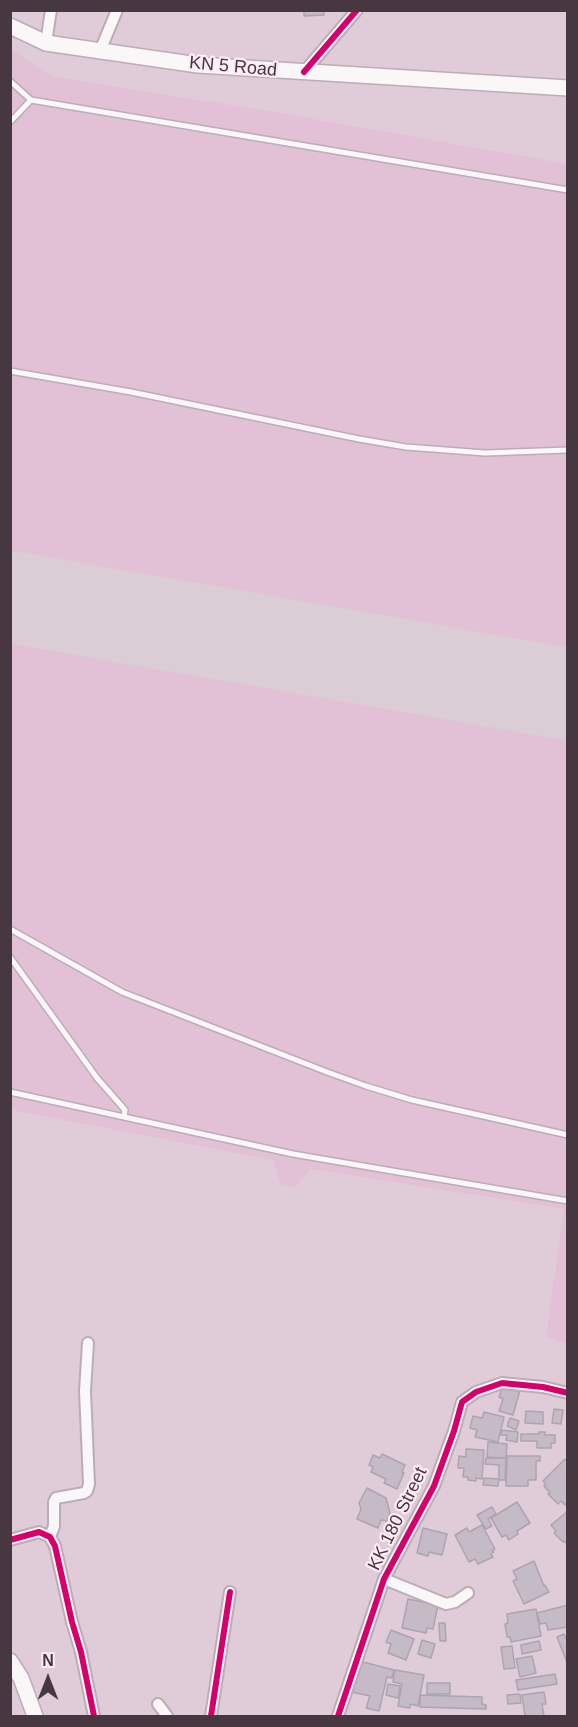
<!DOCTYPE html>
<html>
<head>
<meta charset="utf-8">
<style>
	body { margin:0 }
	#map { position:relative; width:578px; height:1727px; overflow:hidden; background:#e0ccd8; font-family:Arial,sans-serif }
	canvas { display:block }
	.frame { position:absolute; inset:0; border:12px solid #463740; pointer-events:none }
	.north { position:absolute; left:18px; top:1649px; width:60px; height:60px; -webkit-text-stroke:4px #feebf6; paint-order:stroke; rotate:0deg; font-size:16px; font-weight:700; line-height:24px; text-align:center; color:#463740 }
	.north::after { content:''; display:block; margin:auto; width:21px; height:27px; background:#463740; clip-path:polygon(50% 0,100% 100%,50% 72%,0 100%) }
</style>
</head>
<body>
<div id="map">
<canvas width="578" height="1727"></canvas>
<div class="frame"></div>
<div class="north">N</div>
</div>
<script>
const g = document.querySelector('canvas').getContext('2d');
g.lineJoin = 'round';
function fillPath(path, color) { g.fillStyle = color; g.fill(path, 'evenodd'); }
const toPath = rows => new Path2D(rows.map(r => 'M' + r).join(''));
function trace(path, color, width, dash) { g.strokeStyle = color; g.lineWidth = width; g.lineCap = dash ? 'butt' : 'round'; g.setLineDash(dash || []); g.stroke(path); }
function write(font, color, halo, rows, align = 'center') {
  g.font = font + ' Arial,sans-serif'; g.lineWidth = 4.5; g.setLineDash([]); g.textBaseline = 'middle'; g.strokeStyle = halo; g.fillStyle = color; for (const [text, x, y, turn = 0] of rows) {
    g.save(); g.translate(x, y); g.rotate((+turn || 0) * Math.PI / 180); g.textAlign = isNaN(turn) ? turn : align; if (halo) g.strokeText(text, 0, 0); g.fillText(text, 0, 0); g.restore();
  }
}
const built = toPath([
	[10,46,25,59,51,76,280,113,567,164,567,1343,546,1337,564,1209,311,1169,295,1187,280,1184,273,1160,11,1110]
]);
const runway = toPath([
	[10,597,568,694]
]);
const building = toPath([
	[304,10,323,10,324,15,304,16,304,10],
	[503,1385,520,1390,513,1415,499,1411,503,1399,499,1397,503,1385],
	[554,1409,563,1410,561,1424,552,1423,554,1409],
	[526,1411,543,1412,543,1424,525,1423,526,1411],
	[484,1412,504,1417,498,1442,475,1437,477,1430,470,1428,473,1416,482,1418,484,1412],
	[510,1418,519,1421,516,1430,507,1426,510,1418],
	[502,1430,518,1432,517,1442,506,1440,507,1435,501,1435,502,1430],
	[539,1432,545,1432,545,1435,555,1435,555,1443,551,1443,551,1448,537,1448,537,1441,521,1441,521,1434,539,1434,539,1432],
	[488,1442,507,1444,506,1458,487,1457,488,1442],
	[466,1449,484,1450,482,1479,476,1478,476,1481,468,1480,468,1477,463,1477,464,1468,458,1468,459,1456,466,1457,466,1449],
	[382,1454,405,1465,402,1472,404,1473,397,1489,384,1483,386,1479,371,1472,373,1467,369,1465,373,1455,380,1458,382,1454],
	[507,1456,540,1456,540,1461,536,1461,536,1480,528,1480,528,1486,506,1486,507,1456],
	[486,1458,506,1458,505,1480,499,1480,499,1465,485,1464,486,1458],
	[565,1459,568,1462,568,1502,565,1505,561,1501,558,1504,548,1494,550,1493,544,1486,546,1484,543,1481,565,1459],
	[484,1478,499,1479,498,1486,483,1485,484,1478],
	[367,1488,386,1498,390,1513,387,1521,381,1520,378,1528,357,1519,361,1509,359,1503,367,1488],
	[517,1502,530,1523,517,1531,518,1534,509,1540,506,1535,502,1537,491,1518,517,1502],
	[492,1507,496,1514,488,1519,492,1526,486,1529,477,1515,492,1507],
	[568,1511,568,1544,567,1544,564,1541,563,1542,554,1533,556,1531,551,1525,568,1511],
	[482,1525,495,1549,492,1550,494,1552,491,1554,493,1557,478,1564,475,1559,469,1562,455,1535,467,1528,469,1532,482,1525],
	[423,1528,447,1534,442,1555,429,1552,428,1556,417,1553,423,1528],
	[534,1561,544,1586,545,1585,549,1592,524,1604,513,1581,517,1579,513,1571,534,1561],
	[408,1599,438,1605,433,1629,427,1628,426,1633,402,1628,408,1599],
	[568,1605,568,1627,548,1630,546,1623,540,1624,537,1613,568,1605],
	[536,1609,541,1636,511,1642,510,1637,507,1637,505,1624,508,1623,507,1614,536,1609],
	[439,1623,445,1623,446,1641,440,1641,439,1623],
	[391,1630,414,1639,406,1660,388,1653,391,1644,386,1642,391,1630],
	[564,1634,568,1643,568,1665,557,1637,564,1634],
	[422,1640,435,1644,431,1658,418,1654,422,1640],
	[539,1641,541,1650,522,1654,521,1645,539,1641],
	[512,1646,515,1668,504,1669,501,1647,512,1646],
	[532,1656,536,1673,520,1677,516,1659,532,1656],
	[359,1661,394,1670,392,1678,387,1677,379,1711,366,1708,370,1696,351,1692,359,1661],
	[395,1670,424,1675,418,1706,410,1704,410,1708,398,1706,402,1684,393,1682,395,1670],
	[555,1674,557,1684,518,1690,516,1680,555,1674],
	[427,1683,450,1683,450,1694,427,1694,427,1683],
	[388,1684,400,1686,398,1698,386,1695,388,1684],
	[544,1692,546,1704,542,1704,544,1716,525,1716,522,1695,544,1692],
	[520,1694,521,1703,508,1704,507,1695,520,1694],
	[420,1695,482,1697,482,1704,486,1705,486,1709,420,1707,420,1695]
]);
const service = toPath([
	[10,81,31,100,568,190],
	[10,122,31,100],
	[10,371,131,392,359,439,406,447,485,453,568,450],
	[10,929,122,992,327,1072,366,1086,412,1100,568,1135],
	[10,957,97,1078,125,1110,124,1117],
	[10,1092,293,1154,568,1201]
]);
const minor = toPath([
	[46,43,51,10],
	[100,51,117,10],
	[304,72,357,10],
	[50,1537,54,1526,54,1502,56,1498,84,1493,87,1491,89,1484,85,1391,88,1343],
	[10,1540,39,1532,50,1537,55,1546,72,1622,81,1652,94,1716],
	[384,1579,446,1604,455,1602,468,1593],
	[158,1704,167,1716],
	[211,1716,230,1592],
	[338,1716,384,1579,434,1486,454,1431,462,1402,476,1392,502,1383,543,1387,568,1393]
]);
const secondary = toPath([
	[10,26,46,43,198,65,568,88],
	[10,1661,21,1678,35,1716]
]);
const cycleway = toPath([
	[304,72,357,10],
	[10,1540,39,1532,50,1537,55,1546,72,1622,81,1652,94,1716],
	[211,1716,230,1592],
	[338,1716,384,1579,434,1486,454,1431,462,1402,476,1392,502,1383,543,1387,568,1393]
]);
const streetNames = [
	["KN 5 Road",233,67,5],
	["KK 180 Street",398,1519,-64]
];
fillPath(built, '#e2c1d6');
trace(runway, '#dacdd4', 92);
fillPath(building, '#c4bbc7');
trace(building, '#aca4b0', 1.5);
trace(service, '#bcacb6', 8);
trace(minor, '#bcacb6', 14);
trace(secondary, '#bcacb6', 18);
trace(service, '#faf7f9', 5);
trace(minor, '#faf7f9', 10);
trace(secondary, '#faf7f9', 15);
trace(cycleway, '#d6006c', 6);
write('18px', '#463740', '#feebf6', streetNames);
</script>
</body>
</html>
